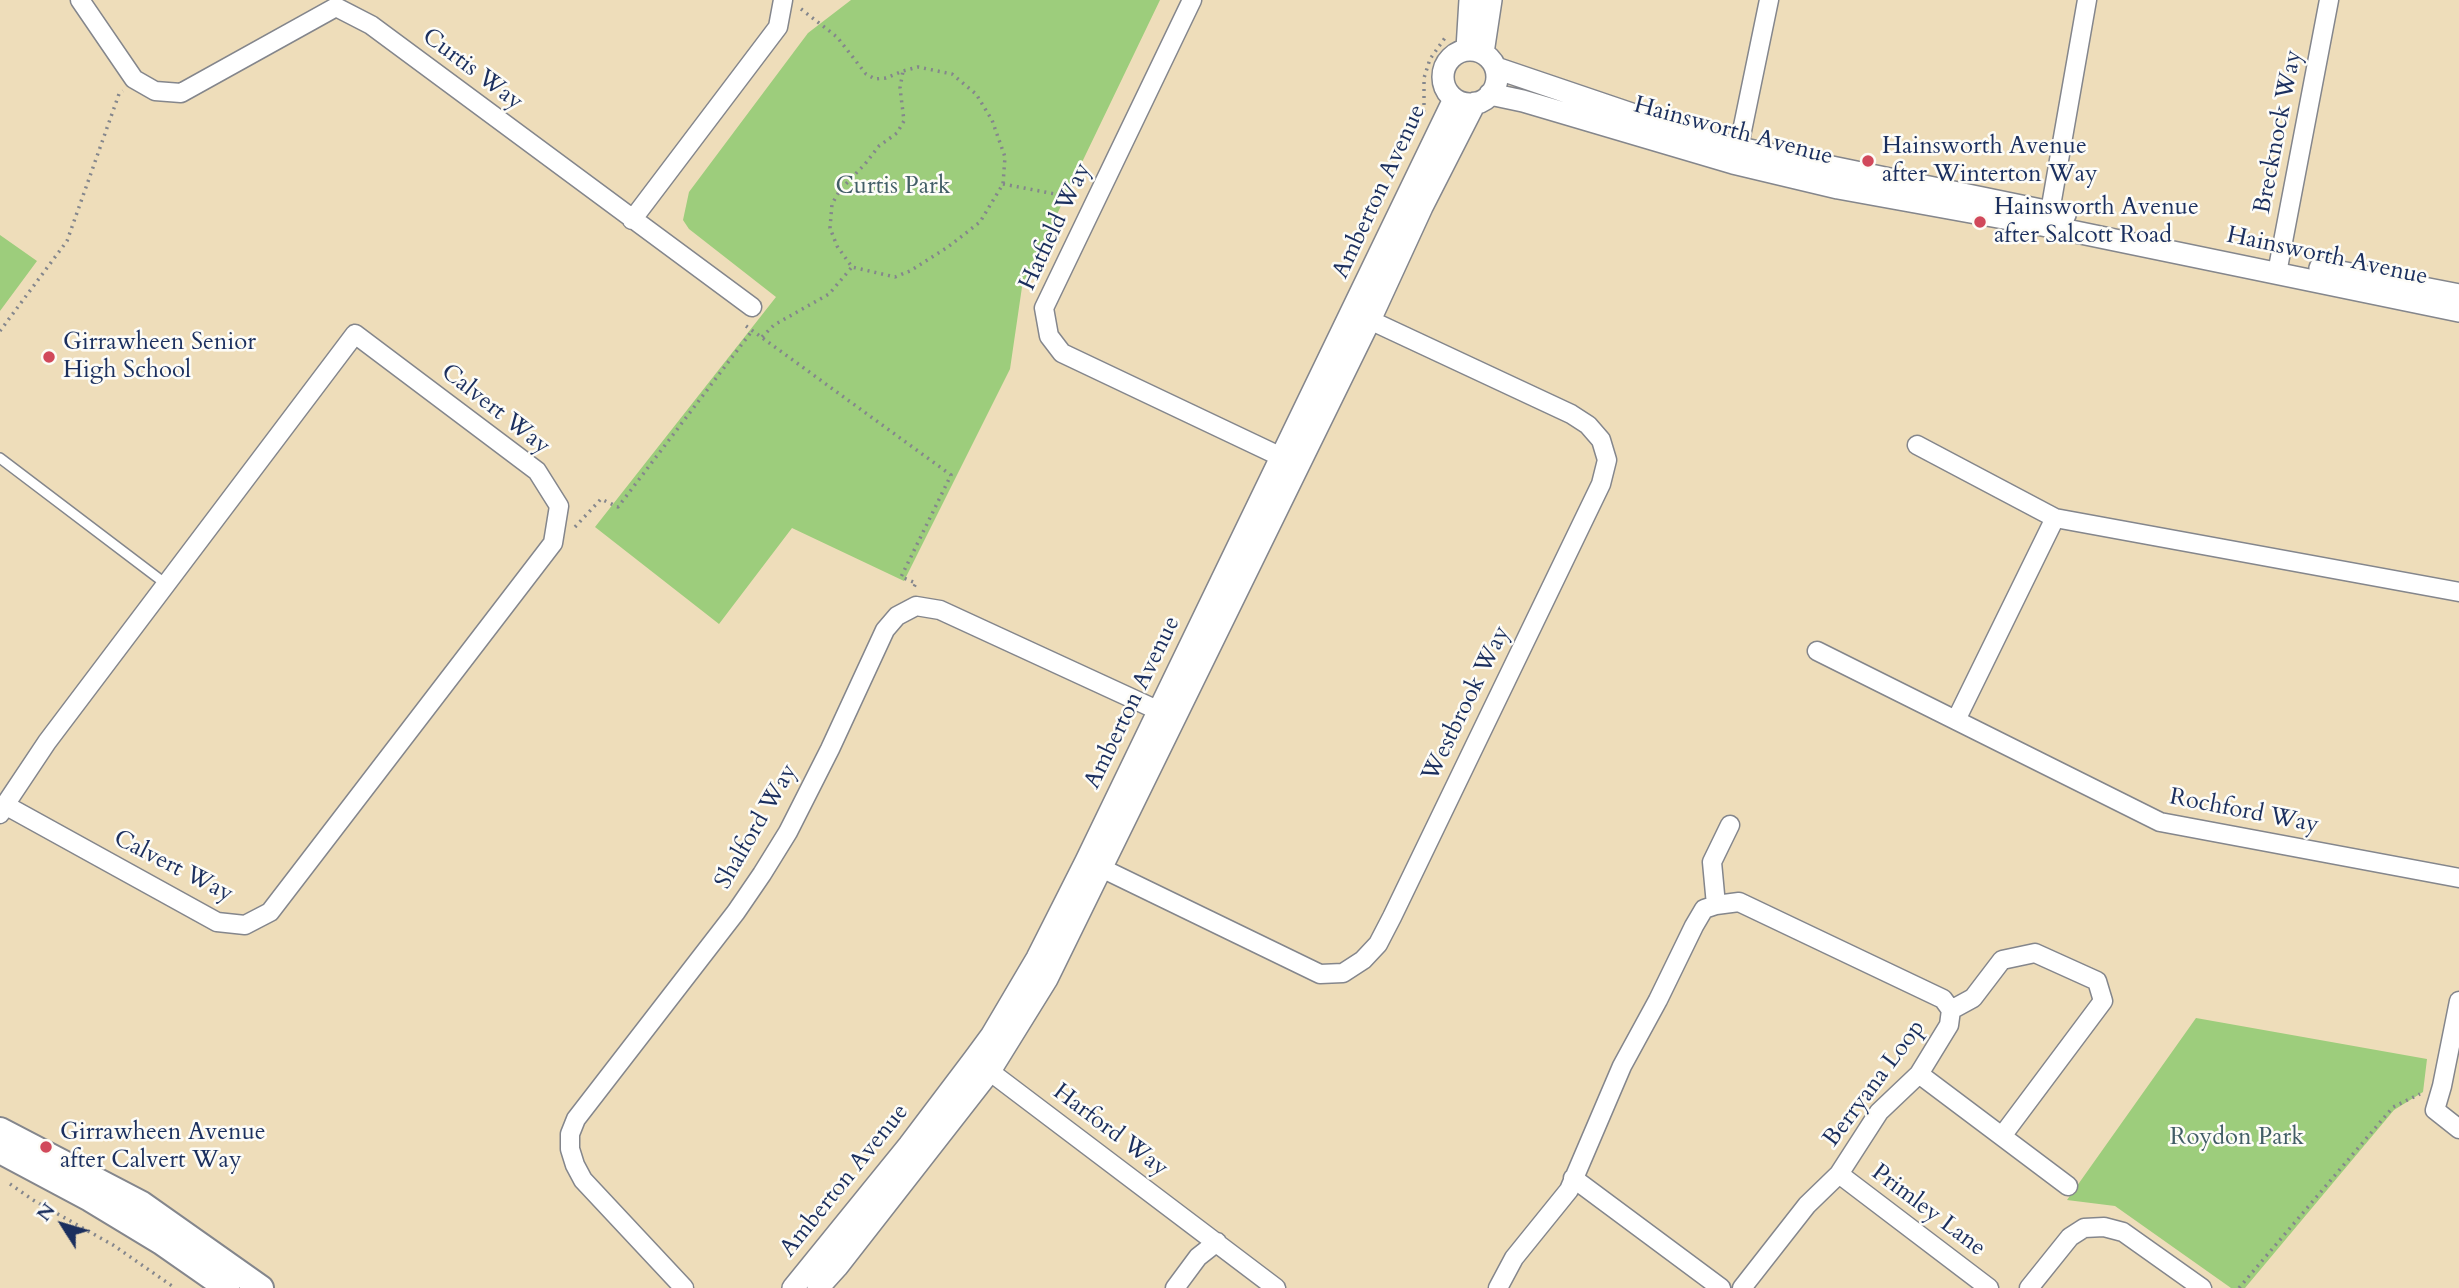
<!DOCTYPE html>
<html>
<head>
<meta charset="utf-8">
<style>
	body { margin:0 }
	#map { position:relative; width:2459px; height:1288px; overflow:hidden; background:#eeddba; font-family:Cardo,serif }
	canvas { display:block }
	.north { position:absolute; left:28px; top:1190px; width:70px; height:70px; -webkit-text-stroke:5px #fdfcf7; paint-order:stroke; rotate:307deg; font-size:19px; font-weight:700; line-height:28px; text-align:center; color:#1b2f5e }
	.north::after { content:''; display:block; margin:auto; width:24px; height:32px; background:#1b2f5e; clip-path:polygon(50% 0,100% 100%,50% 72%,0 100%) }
</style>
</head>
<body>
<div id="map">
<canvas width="2459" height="1288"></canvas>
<div class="north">N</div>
</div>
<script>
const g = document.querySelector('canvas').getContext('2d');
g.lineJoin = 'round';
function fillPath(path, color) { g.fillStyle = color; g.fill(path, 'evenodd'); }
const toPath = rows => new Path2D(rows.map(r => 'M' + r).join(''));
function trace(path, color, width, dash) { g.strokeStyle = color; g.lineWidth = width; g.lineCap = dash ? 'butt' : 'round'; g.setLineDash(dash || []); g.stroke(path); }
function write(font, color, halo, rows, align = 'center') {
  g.font = font + ' Cardo,serif'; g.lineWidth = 5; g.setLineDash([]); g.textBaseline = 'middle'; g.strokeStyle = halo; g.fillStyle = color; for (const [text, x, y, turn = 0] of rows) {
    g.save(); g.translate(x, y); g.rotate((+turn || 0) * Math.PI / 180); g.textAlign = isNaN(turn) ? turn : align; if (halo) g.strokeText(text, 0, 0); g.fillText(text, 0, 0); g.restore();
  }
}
const green = toPath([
	[851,0,1160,0,1022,287,1010,369,904,581,792,528,719,624,595,527,776,297,689,229,683,220,689,192,808,33],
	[0,235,37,261,0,311],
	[2196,1018,2427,1059,2423,1092,2394,1110,2245,1288,2231,1288,2115,1206,2067,1200]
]);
const path = toPath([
	[801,9,837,37,866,74,875,79,886,78,903,71,918,67,952,74,976,94,992,120,1005,157,1003,184,980,222,948,247,910,271,895,277,852,267,837,246,830,228,832,204,840,190,865,164,879,146,897,133,904,121,900,88,903,71],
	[1424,112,1424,78,1430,59,1447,35],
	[1003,184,1076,198],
	[746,326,951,475,901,577,916,583,914,587],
	[0,331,67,241,119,94,123,91],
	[762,337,774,325,829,294,852,267],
	[575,527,601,499,618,507,752,331],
	[10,1184,33,1200,113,1245,175,1288],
	[2239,1288,2393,1107,2420,1094]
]);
const service = toPath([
	[0,458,166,584]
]);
const minor = toPath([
	[80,0,134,79,155,91,181,93,336,7,371,25,752,307],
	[1192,0,1044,308,1049,336,1062,353,1294,463],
	[1736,160,1769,0],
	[632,220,778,27,783,0],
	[2048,223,2087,0],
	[2277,273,2329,0],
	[1917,445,2055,518,2459,592],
	[1817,651,2160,822,2459,878],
	[1956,720,2055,518],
	[0,814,5,805,47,742,355,334,537,471,559,506,553,543,270,912,245,925,217,922,5,805],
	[1091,863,1320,974,1343,973,1363,960,1378,944,1392,917,1601,484,1607,460,1601,440,1588,425,1571,414,1359,315],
	[1716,905,1712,862,1730,825],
	[2459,1001,2442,1086,2435,1110,2459,1129],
	[1951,1010,1973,998,2002,960,2035,953,2097,981,2103,1001,2002,1136],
	[980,1064,1276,1288],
	[1919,1074,2068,1186],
	[1839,1174,1989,1288],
	[1573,1178,1721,1288],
	[684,1288,583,1180,575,1165,570,1149,570,1134,576,1119,736,912,762,874,788,832,830,749,885,630,897,616,916,606,940,610,1168,715],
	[1175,1288,1198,1257,1217,1242],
	[1498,1288,1514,1258,1569,1190,1622,1066,1658,1000,1694,926,1704,909,1716,905,1739,902,1943,999,1951,1010,1949,1025,1919,1074,1879,1112,1839,1174,1807,1205,1742,1288],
	[2029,1288,2070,1237,2084,1228,2104,1227,2123,1232,2202,1288]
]);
const tertiary = toPath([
	[1467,49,1470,0],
	'1443 77a27 27 0 1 1 54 0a27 27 0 1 1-54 0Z',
	[1483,53,1491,0],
	[1496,68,1720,144,2065,215],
	[1490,94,1523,101,1733,163,1838,188,2042,225,2459,311],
	[2320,268,2459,295],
	[793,1288,909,1145,974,1059,991,1036,1037,958,1086,861,1454,99],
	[818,1288,837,1267,990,1071,1047,979,1370,320,1422,207,1475,103]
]);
const secondary = toPath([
	[0,1130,142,1204,261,1288],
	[0,1151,90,1199,161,1242,227,1288]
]);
const markers = [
	[1868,161,7,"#d1495b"],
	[1980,222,7,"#d1495b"],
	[49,357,7,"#d1495b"],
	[46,1147,7,"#d1495b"]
];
const streetNames = [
	["Curtis Way",472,70,37],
	["Hainsworth Avenue",1733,132,15],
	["Brecknock Way",2279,132,-79],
	["Amberton Avenue",1380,192,-65],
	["Hatfield Way",1056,227,-65],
	["Hainsworth Avenue",2327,257,12],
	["Calvert Way",495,410,38],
	["Amberton Avenue",1133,703,-64],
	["Westbrook Way",1467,704,-64],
	["Rochford Way",2244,812,11],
	["Shalford Way",757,827,-60],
	["Calvert Way",173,867,27],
	["Berryana Loop",1875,1084,-53],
	["Harford Way",1110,1131,37],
	["Amberton Avenue",845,1181,-51],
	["Primley Lane",1928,1211,37]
];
const poiNames = [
	["Hainsworth Avenue",1882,147],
	["after Winterton Way",1882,175],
	["Hainsworth Avenue",1994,208],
	["after Salcott Road",1994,236],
	["Girrawheen Senior",63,343],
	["High School",63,371],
	["Girrawheen Avenue",60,1133],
	["after Calvert Way",60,1161]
];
const parkNames = [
	["Curtis Park",893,187],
	["Roydon Park",2237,1138]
];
fillPath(green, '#9dcd7c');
trace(service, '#84868c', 12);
trace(minor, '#84868c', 21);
trace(tertiary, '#84868c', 24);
trace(secondary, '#84868c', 28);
trace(path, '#84868c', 3.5, [2, 5]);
trace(service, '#fff', 9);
trace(minor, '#fff', 18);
trace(tertiary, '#fff', 21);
trace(secondary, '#fff', 24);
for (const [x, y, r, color] of markers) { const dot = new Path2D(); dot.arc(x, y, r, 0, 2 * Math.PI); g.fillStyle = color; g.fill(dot); trace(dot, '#fdfcf7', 2.5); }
write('24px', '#1b2f5e', '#fdfcf7', streetNames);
write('24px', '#1b2f5e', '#fdfcf7', poiNames, 'left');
write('24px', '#425e67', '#fdfcf7', parkNames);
</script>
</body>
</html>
